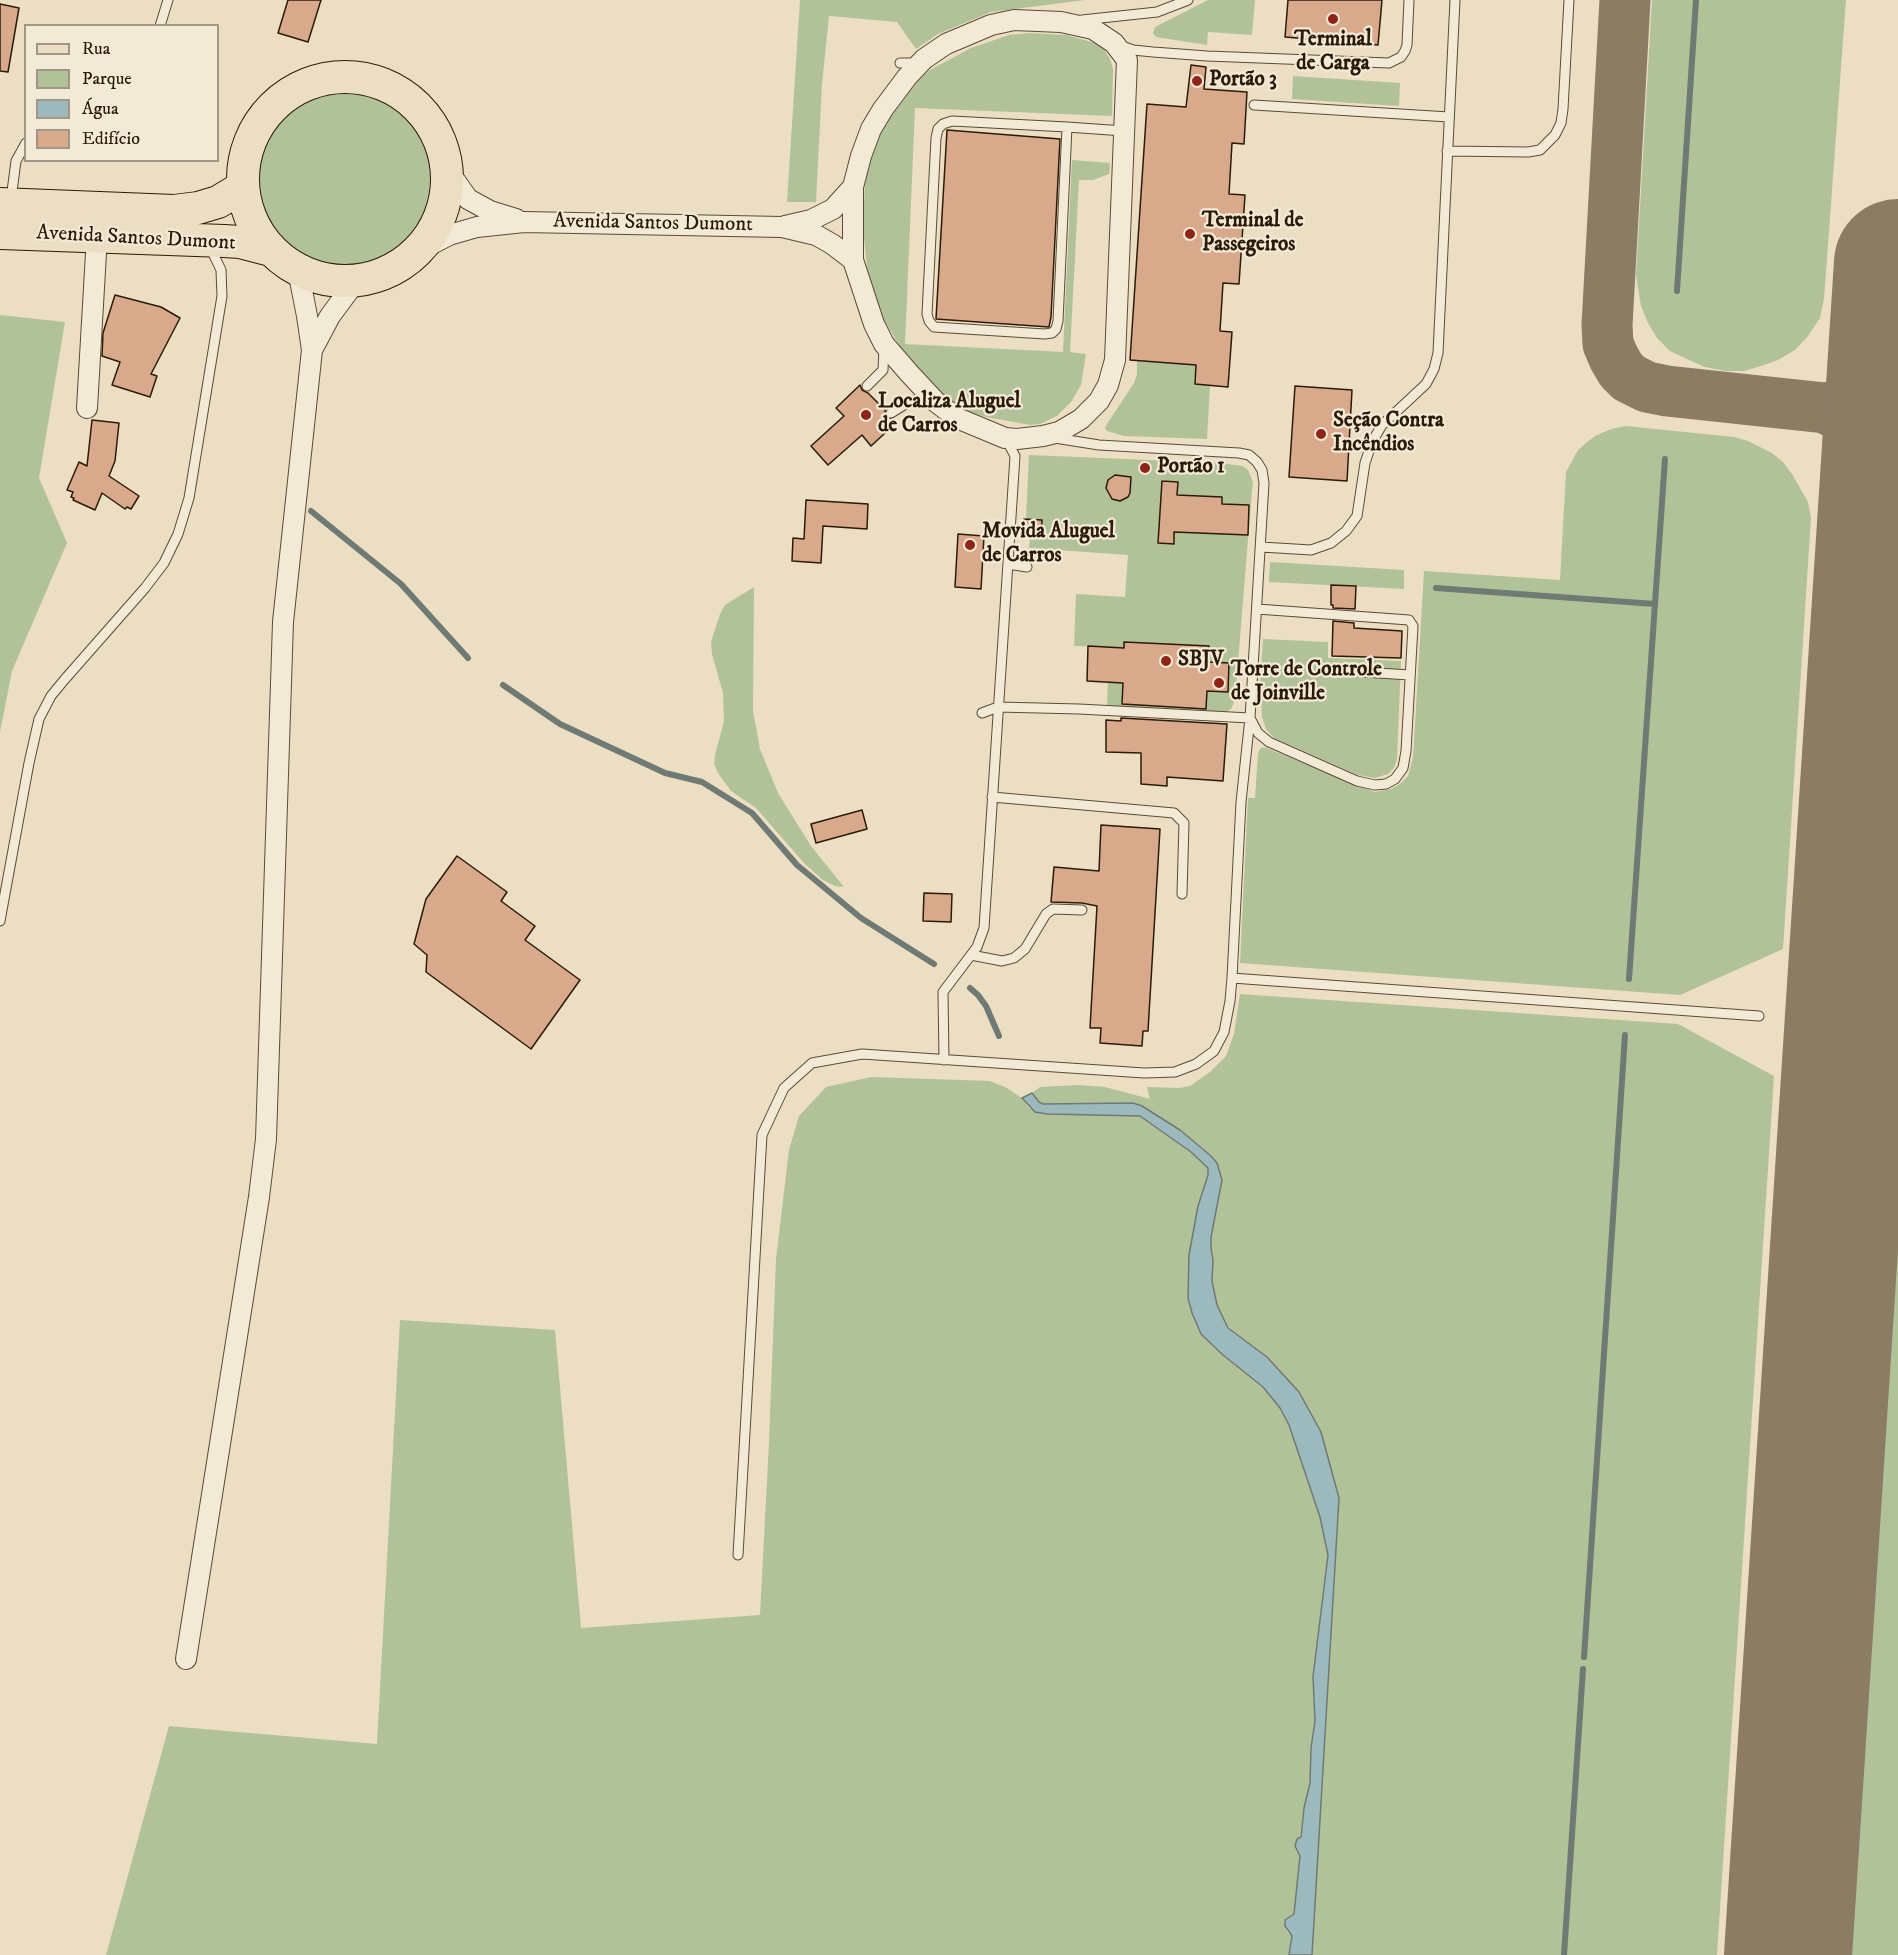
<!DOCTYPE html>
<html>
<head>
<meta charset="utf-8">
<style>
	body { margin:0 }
	#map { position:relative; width:1898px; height:1955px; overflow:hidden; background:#ebdec2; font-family:"IM FELL DW Pica",serif }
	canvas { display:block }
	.legend { position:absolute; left:24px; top:24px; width:195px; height:138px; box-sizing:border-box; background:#f2ead7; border:2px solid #a29784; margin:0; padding:8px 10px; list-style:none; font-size:18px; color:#2b1a07 }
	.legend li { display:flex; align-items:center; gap:12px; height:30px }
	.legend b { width:30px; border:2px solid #a29784 }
</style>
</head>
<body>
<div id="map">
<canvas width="1898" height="1955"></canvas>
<ul class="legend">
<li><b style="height:8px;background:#ebdec2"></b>Rua</li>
<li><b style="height:16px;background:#b1c298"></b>Parque</li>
<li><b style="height:16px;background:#9cbabd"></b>Água</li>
<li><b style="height:16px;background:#d8aa8b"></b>Edifício</li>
</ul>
</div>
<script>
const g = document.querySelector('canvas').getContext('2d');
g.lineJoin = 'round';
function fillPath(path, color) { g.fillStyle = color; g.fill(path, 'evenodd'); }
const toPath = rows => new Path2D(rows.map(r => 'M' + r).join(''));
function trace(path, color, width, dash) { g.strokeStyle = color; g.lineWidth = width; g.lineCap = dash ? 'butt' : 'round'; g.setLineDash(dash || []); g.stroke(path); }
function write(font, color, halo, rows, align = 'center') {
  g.font = font + ' "IM FELL DW Pica",serif'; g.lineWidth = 4.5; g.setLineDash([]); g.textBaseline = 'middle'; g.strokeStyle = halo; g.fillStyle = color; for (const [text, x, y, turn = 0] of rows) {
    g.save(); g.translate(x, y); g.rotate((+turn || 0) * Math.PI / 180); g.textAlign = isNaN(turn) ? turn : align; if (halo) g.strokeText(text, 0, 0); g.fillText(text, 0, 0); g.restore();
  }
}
const green = toPath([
	[800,0,1085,0,991,12,938,34,916,49,897,22,829,16,822,84,816,202,787,202],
	[1208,0,1255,0,1252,35,1208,32,1207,45,1156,37,1153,33,1155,27],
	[1652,0,1846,0,1824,299,1820,318,1808,336,1795,350,1778,360,1761,366,1744,371,1725,371,1705,367,1689,360,1670,351,1657,338,1648,323,1641,306,1636,276],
	[1029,33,1066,35,1095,43,1104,49,1110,59,1113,69,1112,116,915,108,905,344,1063,352,1072,160,1110,163,1109,174,1093,180,1079,180,1070,352,1086,354,1081,385,1071,402,1057,416,1040,424,1030,425,986,417,966,411,948,400,933,386,904,353,881,315,872,290,867,267,863,228,865,179,873,146,884,126,911,89,928,71,971,48,1009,35],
	[1293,76,1400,83,1399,106,1292,99],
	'258 179a87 87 0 1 1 174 0a87 87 0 1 1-174 0Z',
	[0,315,65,322,39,478,67,543,12,671,0,732],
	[1137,361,1196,365,1195,384,1210,385,1207,439,1124,436,1107,431,1105,428,1107,424,1134,383,1137,374],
	[1626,426,1734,437,1748,441,1772,453,1783,462,1792,474,1808,502,1811,518,1783,949,1680,995,1240,963,1248,798,1255,798,1258,753,1260,749,1264,747,1375,792,1391,789,1400,784,1408,776,1413,758,1424,571,1560,580,1566,472,1578,450,1586,443,1595,436,1611,429],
	[1029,455,1221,463,1243,466,1248,470,1253,482,1252,490,1235,700,1231,709,1222,714,1107,708,1109,647,1074,646,1076,594,1125,597,1128,555,1029,548,1030,535,1041,536,1042,521,1026,519],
	[1124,642,1208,646,1206,704,1122,700],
	[1270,562,1404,570,1404,589,1269,582],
	[754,587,753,711,760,749,778,793,811,846,844,887,835,886,823,880,805,864,756,808,731,791,718,773,714,764,715,755,724,721,723,693,712,654,711,642,720,614,725,605],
	[1263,639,1328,642,1328,658,1401,661,1397,759,1394,768,1388,774,1375,778,1358,775,1274,738,1266,729,1262,717,1260,684],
	[1240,994,1678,1024,1774,1076,1717,1955,1312,1955,1339,1498,1234,1333,1225,1323,1217,1305,1212,1281,1213,1260,1211,1248,1211,1237,1222,1180,1217,1163,1211,1156,1133,1103,1043,1104,1039,1102,1032,1093,1040,1087,1078,1085,1105,1087,1150,1099,1147,1087,1179,1088,1190,1086,1210,1072,1226,1056,1234,1034],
	[871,1077,990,1081,1007,1088,1022,1098,1029,1108,1140,1116,1191,1152,1208,1168,1209,1172,1198,1206,1189,1255,1192,1313,1201,1334,1223,1355,1263,1387,1280,1408,1289,1425,1320,1517,1328,1555,1313,1677,1315,1721,1311,1748,1310,1783,1304,1808,1298,1851,1300,1856,1294,1915,1285,1920,1285,1927,1287,1932,1292,1936,1289,1955,106,1955,169,1726,377,1744,400,1320,555,1330,581,1628,760,1615,769,1442,776,1259,789,1150,799,1116,826,1087],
	[1898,1189,1898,1955,1847,1955]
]);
const water = toPath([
	[1032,1093,1039,1102,1043,1104,1133,1103,1142,1106,1180,1130,1211,1156,1217,1163,1222,1180,1211,1237,1211,1248,1213,1260,1212,1281,1217,1305,1228,1328,1267,1357,1299,1392,1321,1432,1339,1498,1312,1955,1289,1955,1292,1936,1285,1926,1285,1920,1294,1914,1300,1856,1295,1846,1297,1839,1301,1837,1304,1808,1310,1783,1311,1748,1315,1721,1313,1677,1328,1555,1320,1517,1289,1425,1280,1408,1263,1387,1223,1355,1201,1334,1192,1313,1188,1298,1189,1255,1198,1206,1208,1175,1208,1168,1191,1152,1140,1116,1047,1114,1035,1112,1022,1098,1032,1093]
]);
const stream = toPath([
	[1677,291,1696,0],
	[311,511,401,584,468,658],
	[1436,588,1655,604],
	[503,685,560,724,665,773,702,782,752,813,797,865,861,918,934,964],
	[1629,979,1665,459],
	[970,988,978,995,986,1006,999,1036],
	[1584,1657,1625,1035],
	[1564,1955,1583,1669]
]);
const taxiway = toPath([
	[1625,0,1607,325,1608,344,1614,358,1621,370,1629,378,1647,387,1667,391,1825,408,1856,423,1868,433,1877,445,1885,463],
	[1825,408,1844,405,1855,401,1868,392,1877,383,1892,360]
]);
const runway = toPath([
	[1788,1955,1898,263]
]);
const building = toPath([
	[288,0,321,0,308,42,278,33,288,0],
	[1288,0,1382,0,1378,45,1285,37,1288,0],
	[0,4,19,8,8,72,0,71,0,4],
	[1191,65,1206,67,1204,89,1247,92,1244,144,1232,143,1229,194,1245,195,1239,284,1223,283,1220,331,1232,332,1228,387,1195,384,1196,365,1130,360,1147,104,1186,107,1191,65],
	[947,130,1060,139,1051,317,1049,327,936,319,947,130],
	[115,295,161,307,180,318,151,374,157,376,150,397,112,385,120,362,102,356,103,333,115,295],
	[860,385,862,390,868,393,885,410,886,417,893,419,896,423,871,446,862,435,828,465,811,446,844,416,836,408,860,385],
	[1295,386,1352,390,1347,481,1289,477,1295,386],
	[92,420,119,423,115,461,109,476,139,496,131,509,127,507,125,509,102,493,95,510,73,500,74,498,71,497,73,492,67,490,79,462,87,466,92,420],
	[1115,475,1131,477,1130,493,1128,497,1120,501,1112,499,1106,488,1108,480,1115,475],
	[1162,481,1178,482,1177,495,1222,497,1222,504,1249,505,1248,535,1174,532,1174,544,1158,543,1162,481],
	[806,500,868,504,867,529,823,526,821,563,792,561,793,538,804,539,806,500],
	[1024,519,1042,520,1041,536,1022,535,1024,519],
	[958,534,984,536,981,589,955,587,958,534],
	[1331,585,1356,586,1355,609,1333,608,1333,605,1331,605,1331,585],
	[1333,621,1354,623,1354,628,1402,631,1401,658,1332,656,1333,621],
	[1124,642,1209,646,1208,662,1229,663,1228,692,1207,691,1206,709,1122,704,1123,683,1087,681,1088,646,1124,648,1124,642],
	[1121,718,1227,724,1223,781,1167,777,1167,786,1141,784,1141,753,1106,752,1106,720,1121,721,1121,718],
	[862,810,867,829,816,843,811,824,862,810],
	[1101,825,1160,829,1148,1031,1143,1031,1142,1046,1100,1043,1101,1028,1090,1028,1097,906,1082,903,1051,902,1054,867,1099,871,1101,825],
	[457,856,507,892,501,901,535,926,525,940,580,980,531,1049,426,972,427,955,414,944,426,899,457,856],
	[924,893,952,894,951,922,923,921,924,893]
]);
const service = toPath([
	[1082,20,1157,12,1188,0],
	[160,26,168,0],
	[1122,46,1133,50,1153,52,1207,56,1389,63,1401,57,1405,51,1407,45,1409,0],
	[900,63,911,63,918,61],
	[1254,105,1449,117],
	[1067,127,1058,321,1056,329,1052,333,1045,334,934,327,929,321,927,314,936,138,938,129,943,124,952,121,1067,127,1124,131],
	[1447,151,1528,152,1540,150,1555,135,1561,123,1563,109,1569,0],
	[11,199,16,161,26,143],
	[867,386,883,370,884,347],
	[891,413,909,402,917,400,933,402],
	[1261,547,1311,550,1331,543,1346,531,1357,516,1365,463,1372,442,1382,425,1426,384,1434,369,1438,353,1455,0],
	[1008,564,1027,567],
	[1362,672,1410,675],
	[982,713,998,707,1079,709,1250,718],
	[1250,718,1258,733,1269,742,1357,781,1375,785,1386,784,1395,779,1403,768,1406,751,1413,626,1409,620,1257,609],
	[992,797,1174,813,1184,823,1182,894],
	[0,921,29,763,39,719,51,696,65,679,145,588,164,563,178,534,189,498,222,296,221,270,210,247],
	[971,955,1002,961,1014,958,1025,949,1046,914,1053,909,1082,910],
	[1232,978,1759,1016],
	[944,1060,943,992,977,947,984,928,1015,456,1006,439],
	[738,1555,762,1135,784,1088,812,1063,862,1054,1144,1073,1175,1072,1196,1064,1214,1051,1224,1032,1230,1001,1232,978,1241,802,1250,718,1264,483,1262,470,1257,462,1249,455,1239,453,1099,445,1055,438]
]);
const minor = toPath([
	[1014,20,1061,22,1093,29,1114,43,1127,60,1115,360,1108,385,1099,401,1081,419,1059,432,1043,436,1017,439,1005,438,957,418,936,402,909,373,884,344,874,324,853,260,853,187,861,156,871,129,883,109,907,77,924,59,946,44,991,25,1014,20],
	[447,169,468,199,490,211,516,219],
	[785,226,811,220,833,209,853,187],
	[420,250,449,235,477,227,524,222,782,227,816,235,832,244,853,260],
	[312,350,330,316,356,281],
	[87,408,97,236],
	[186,1659,259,1197,266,1139,283,622,312,350,307,316,298,270]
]);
const primary = toPath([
	'243 179a102 102 0 1 1 204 0a102 102 0 1 1-204 0Z',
	[0,204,174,211,198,208,218,202,243,187],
	[0,233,224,241,240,242,271,250]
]);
const markers = [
	[1333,19,6,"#8f2418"],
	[1197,81,6,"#8f2418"],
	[1190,234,6,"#8f2418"],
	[866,415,6,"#8f2418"],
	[1321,434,6,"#8f2418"],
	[1145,468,6,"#8f2418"],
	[970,545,6,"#8f2418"],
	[1166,661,6,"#8f2418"],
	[1219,683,6,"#8f2418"]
];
const poiNames = [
	["Terminal",1333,41,"center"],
	["de Carga",1333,65,"center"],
	["Portão 3",1209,81],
	["Terminal de",1202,222],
	["Passegeiros",1202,246],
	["Localiza Aluguel",878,403],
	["de Carros",878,427],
	["Seção Contra",1333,422],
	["Incêndios",1333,446],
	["Portão 1",1157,468],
	["Movida Aluguel",982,533],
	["de Carros",982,557],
	["SBJV",1178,661],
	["Torre de Controle",1231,671],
	["de Joinville",1231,695]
];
const streetNames = [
	["Avenida Santos Dumont",653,224,1],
	["Avenida Santos Dumont",136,239,3]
];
fillPath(green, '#b1c298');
fillPath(water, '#9cbabd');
trace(water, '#6f7a74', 1.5);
trace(stream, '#6f7a74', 6);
trace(taxiway, '#8b7c64', 51);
trace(runway, '#8b7c64', 128);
fillPath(building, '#d8aa8b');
trace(building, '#2b1a07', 1.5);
trace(service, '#5b4b36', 11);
trace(minor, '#5b4b36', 22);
trace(primary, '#2b1a07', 34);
trace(service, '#f2ead7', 9);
trace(minor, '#f2ead7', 20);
trace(primary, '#ebdec2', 32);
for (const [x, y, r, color] of markers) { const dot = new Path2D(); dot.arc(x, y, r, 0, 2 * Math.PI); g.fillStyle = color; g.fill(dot); trace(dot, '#f2ead7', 2); }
write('bold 21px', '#2b1a07', '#f2ead7', poiNames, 'left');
write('21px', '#2b1a07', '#f2ead7', streetNames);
</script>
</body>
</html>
